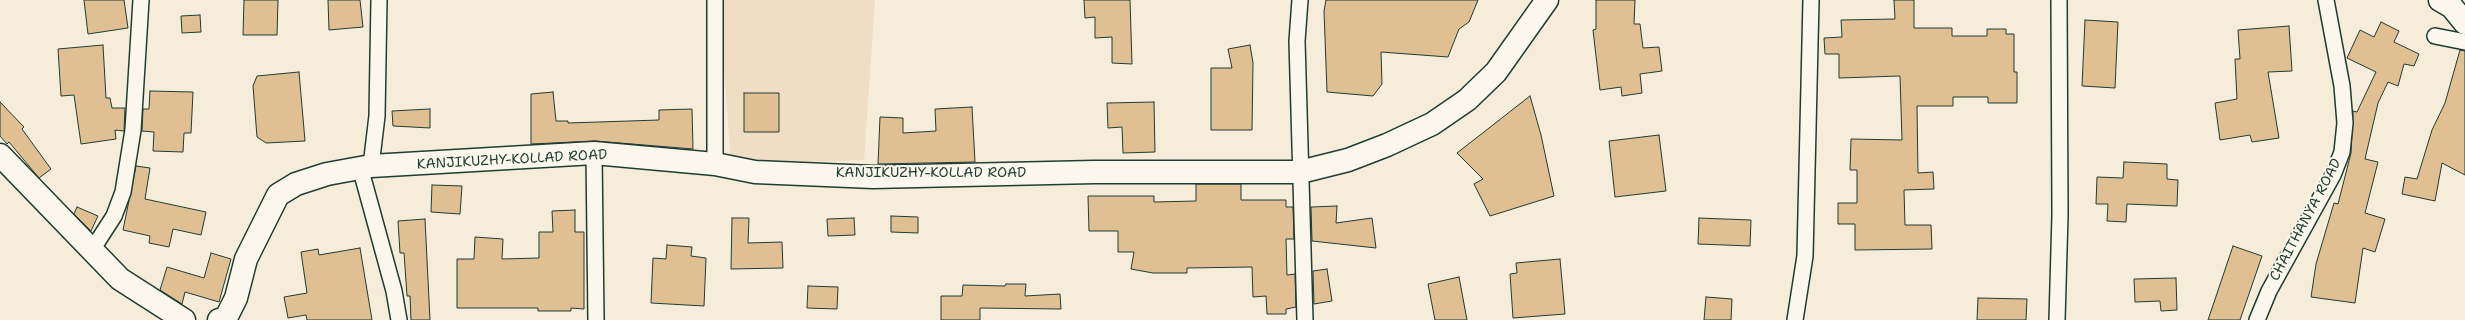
<!DOCTYPE html>
<html>
<head>
<meta charset="utf-8">
<style>
	body { margin:0 }
	canvas { display:block; background:#f6ecda }
</style>
</head>
<body>
<canvas width="2465" height="320"></canvas>
<script>
const g = document.querySelector('canvas').getContext('2d');
g.lineJoin = 'round';
function fillPath(path, color) { g.fillStyle = color; g.fill(path, 'evenodd'); }
const toPath = rows => new Path2D(rows.map(r => 'M' + r).join(''));
function trace(path, color, width, dash) { g.strokeStyle = color; g.lineWidth = width; g.lineCap = dash ? 'butt' : 'round'; g.setLineDash(dash || []); g.stroke(path); }
function write(font, color, halo, rows, align = 'center') {
  g.font = font + ' "Shantell Sans",sans-serif'; g.lineWidth = 4; g.setLineDash([]); g.textBaseline = 'middle'; g.strokeStyle = halo; g.fillStyle = color; for (const [text, x, y, turn = 0] of rows) {
    g.save(); g.translate(x, y); g.rotate((+turn || 0) * Math.PI / 180); g.textAlign = isNaN(turn) ? turn : align; if (halo) g.strokeText(text, 0, 0); g.fillText(text, 0, 0); g.restore();
  }
}
const built = toPath([
	[719,0,875,0,864,160,731,164]
]);
const building = toPath([
	[84,0,124,0,128,28,88,34,84,0],
	[244,0,278,0,277,35,243,35,244,0],
	[328,0,360,0,363,27,329,30,328,0],
	[1084,0,1130,0,1132,64,1112,63,1112,37,1095,38,1095,17,1085,18,1084,0],
	[1326,0,1478,0,1469,22,1459,29,1448,57,1381,52,1382,84,1373,96,1327,92,1324,11,1326,0],
	[1596,0,1635,0,1634,24,1640,24,1643,48,1659,47,1662,71,1640,74,1642,93,1622,96,1621,87,1600,90,1593,30,1596,29,1596,0],
	[1894,0,1914,0,1914,28,1952,28,1952,36,1987,36,1987,29,2006,29,2006,34,2014,34,2014,72,2017,72,2017,103,1988,103,1988,97,1953,97,1953,106,1917,106,1918,173,1933,172,1934,189,1904,190,1905,225,1931,225,1932,249,1855,250,1855,224,1838,224,1838,203,1857,203,1857,170,1850,170,1851,139,1902,140,1900,76,1839,78,1839,54,1825,54,1824,38,1842,37,1841,20,1895,19,1894,0],
	[200,15,201,32,182,33,181,16,200,15],
	[2085,20,2118,22,2115,88,2082,86,2085,20],
	[2381,22,2399,31,2394,42,2419,54,2414,66,2404,64,2398,86,2388,82,2378,103,2365,159,2378,162,2365,213,2385,219,2375,252,2363,248,2355,303,2311,297,2316,264,2334,203,2338,204,2351,153,2353,111,2357,112,2376,72,2347,58,2360,30,2374,37,2381,22],
	[2289,26,2292,71,2268,72,2279,138,2252,142,2250,135,2220,140,2215,103,2237,99,2235,59,2240,59,2238,30,2289,26],
	[103,45,106,98,110,98,112,108,125,108,124,131,115,130,116,139,81,144,74,95,61,96,58,49,103,45],
	[1250,45,1253,63,1252,130,1211,130,1211,68,1232,68,1228,49,1250,45],
	[2460,50,2465,51,2465,175,2442,163,2435,201,2402,194,2405,177,2417,179,2432,130,2445,103,2460,50],
	[299,72,305,141,266,143,257,137,253,86,257,76,299,72],
	[150,91,193,92,191,133,184,133,183,152,153,151,154,132,142,131,143,109,149,109,150,91],
	[553,92,556,121,568,121,568,123,659,120,659,110,692,109,693,149,595,141,531,144,531,94,553,92],
	[744,93,779,93,779,132,744,132,744,93],
	[1530,96,1541,135,1554,196,1490,216,1474,184,1483,179,1457,153,1530,96],
	[0,102,24,127,22,129,51,169,39,178,9,142,7,144,0,136,0,102],
	[1154,102,1155,152,1123,153,1122,127,1108,128,1107,103,1154,102],
	[972,107,975,162,878,164,880,117,903,118,903,133,936,131,935,109,972,107],
	[430,109,430,128,393,126,392,111,430,109],
	[1659,135,1666,191,1615,197,1609,141,1659,135],
	[2124,162,2167,164,2167,179,2178,180,2177,206,2127,204,2126,222,2107,221,2108,204,2096,204,2097,177,2123,178,2124,162],
	[136,166,150,168,145,199,206,212,201,235,173,229,169,247,149,243,150,236,123,230,136,166],
	[1196,184,1241,184,1241,200,1286,200,1286,207,1293,207,1294,239,1286,239,1287,275,1295,274,1296,307,1286,309,1286,314,1267,314,1266,296,1253,297,1252,267,1187,268,1187,273,1153,273,1131,269,1134,252,1118,252,1118,231,1089,231,1088,196,1154,196,1154,202,1196,201,1196,184],
	[432,185,462,186,460,214,431,212,432,185],
	[1337,206,1336,223,1372,218,1376,248,1312,241,1311,207,1337,206],
	[77,207,98,216,91,231,74,214,77,207],
	[575,210,575,232,584,232,584,309,571,308,571,311,538,311,538,308,457,308,457,259,474,259,475,237,503,239,502,259,539,258,539,232,553,232,552,211,575,210],
	[891,216,918,217,918,233,891,232,891,216],
	[732,218,749,218,748,243,782,242,783,268,731,269,732,218],
	[854,218,855,235,828,236,827,219,854,218],
	[1699,218,1751,220,1750,246,1698,244,1699,218],
	[425,219,430,320,411,320,410,296,407,296,404,253,400,253,398,221,425,219],
	[667,245,692,247,691,256,706,258,704,306,651,303,653,258,666,259,667,245],
	[2233,246,2262,256,2240,320,2208,320,2233,246],
	[360,248,372,320,307,320,306,315,288,318,284,297,307,293,301,252,318,249,319,255,360,248],
	[211,253,231,259,219,302,185,292,182,304,160,290,167,267,204,278,211,253],
	[1560,259,1565,314,1513,318,1510,274,1517,273,1516,263,1560,259],
	[1327,269,1332,301,1314,304,1313,271,1327,269],
	[1459,277,1467,320,1435,320,1428,284,1459,277],
	[2176,278,2177,310,2161,311,2160,301,2135,302,2134,279,2176,278],
	[1006,284,1026,284,1025,296,1060,294,1061,309,980,308,980,320,941,320,941,296,962,296,963,285,1005,286,1006,284],
	[808,286,838,287,837,309,807,308,808,286],
	[1706,297,1732,299,1731,320,1704,320,1706,297],
	[1978,298,2027,299,2026,320,1977,320,1978,298]
]);
const minor = toPath([
	[715,0,715,164],
	[1300,0,1297,41,1305,320],
	[2435,36,2465,42],
	[594,153,596,320],
	[371,166,377,116,379,0],
	[360,167,394,291,399,320],
	[92,250,114,216,123,192,133,130,141,0],
	[1795,320,1805,256,1811,0],
	[2057,320,2060,215,2059,0],
	[2257,320,2269,291,2333,175,2342,152,2345,123,2342,86,2326,0]
]);
const secondary = toPath([
	[2440,0,2452,7,2465,23],
	[0,155,120,279,184,320],
	[219,320,226,318,236,298,246,259,278,195,296,184,327,174,371,166,594,153,715,164,755,172,873,177,1094,172,1300,172,1348,160,1387,145,1432,124,1467,100,1496,72,1547,0]
]);
const streetNames = [
	["KANJIKUZHY-KOLLAD ROAD",512,160,-3],
	["KANJIKUZHY-KOLLAD ROAD",931,173],
	["CHAITHANYA ROAD",2306,220,-62]
];
fillPath(built, '#efdec4');
fillPath(building, '#e0bf92');
trace(building, '#1f3d34', 1);
trace(minor, '#1f3d34', 18);
trace(secondary, '#1f3d34', 25);
trace(minor, '#fbf7ec', 15);
trace(secondary, '#fbf7ec', 22);
write('14px', '#1f3d34', '#fbf7ec', streetNames);
</script>
</body>
</html>
